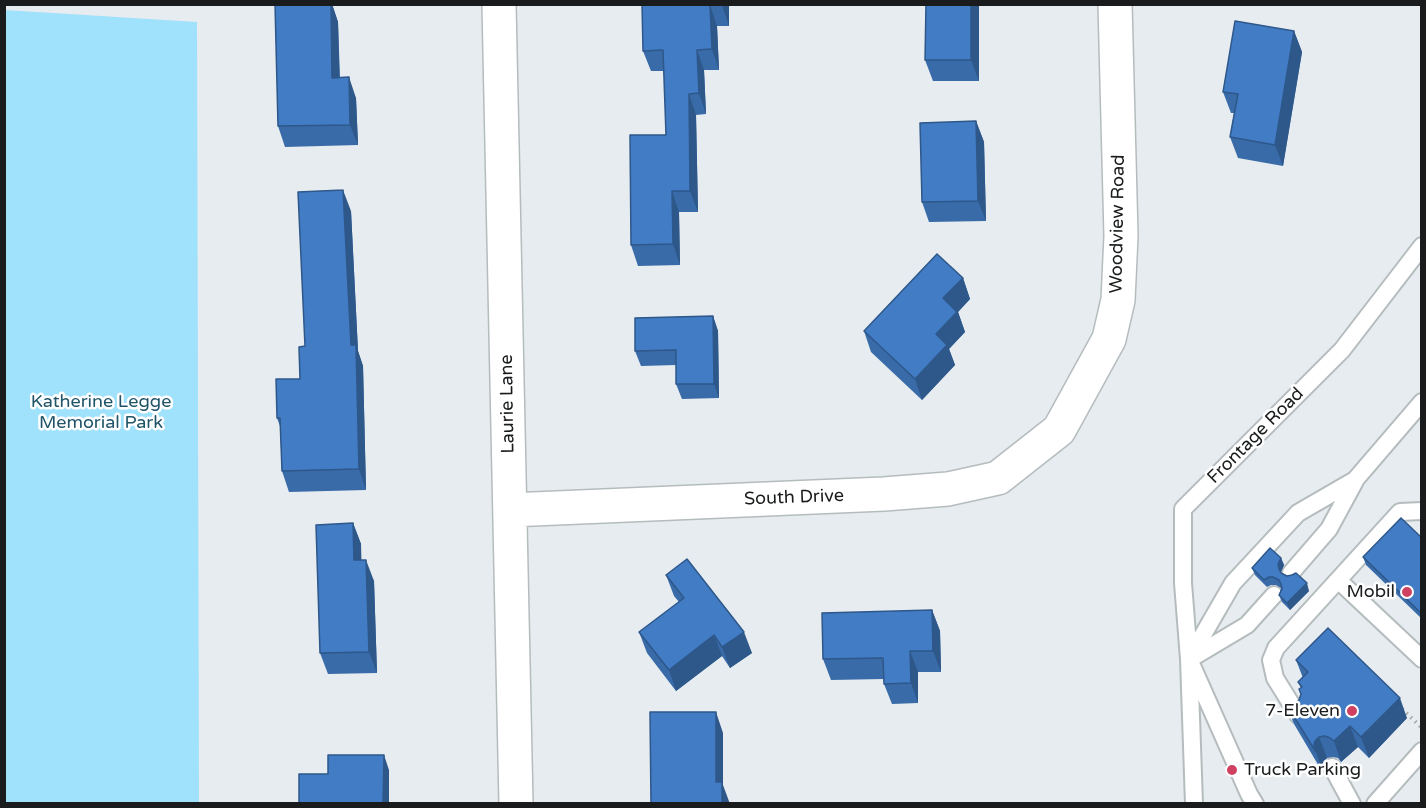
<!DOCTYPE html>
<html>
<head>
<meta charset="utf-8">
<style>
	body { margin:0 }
	#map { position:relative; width:1426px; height:808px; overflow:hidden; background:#e6ecef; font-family:"Varela Round",sans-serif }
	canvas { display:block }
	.frame { position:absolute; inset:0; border:6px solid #191b1c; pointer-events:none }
</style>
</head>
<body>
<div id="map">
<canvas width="1426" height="808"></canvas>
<div class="frame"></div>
</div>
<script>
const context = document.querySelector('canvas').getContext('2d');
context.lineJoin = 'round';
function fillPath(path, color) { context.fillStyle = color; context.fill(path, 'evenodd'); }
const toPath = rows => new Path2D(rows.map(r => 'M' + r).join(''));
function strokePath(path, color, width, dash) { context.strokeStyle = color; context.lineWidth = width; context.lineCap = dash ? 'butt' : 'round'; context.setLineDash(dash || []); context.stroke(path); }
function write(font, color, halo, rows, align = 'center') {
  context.font = font + ' "Varela Round",sans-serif'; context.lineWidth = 5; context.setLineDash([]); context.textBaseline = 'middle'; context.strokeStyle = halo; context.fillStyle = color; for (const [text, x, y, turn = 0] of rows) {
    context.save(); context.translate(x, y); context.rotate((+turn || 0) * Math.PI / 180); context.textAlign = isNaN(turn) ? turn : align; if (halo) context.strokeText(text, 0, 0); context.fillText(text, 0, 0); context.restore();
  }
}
fillPath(toPath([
	[5,10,197,22,199,803,5,803]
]), '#a0e1fc');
const service = toPath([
	[1291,573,1329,529,1355,481],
	[1338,580,1422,659],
	[1190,659,1247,625,1274,595],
	[1298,715,1275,678,1271,660,1276,648,1400,512,1422,511],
	[1332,767,1352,804],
	[1194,804,1189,659,1233,583,1298,513,1355,480,1422,402],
	[1255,804,1249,794,1189,659,1183,583,1183,509,1342,350,1422,246],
	[1375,804,1422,751]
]);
const minor = toPath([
	[499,4,516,804],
	[510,510,884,494,948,489,998,478,1059,430,1109,339,1118,300,1121,236,1115,4]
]);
strokePath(service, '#b5bcbe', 20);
strokePath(minor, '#b5bcbe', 36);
strokePath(toPath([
	[1402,709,1421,727]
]), '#a1a6a8', 4, [1.5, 4.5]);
strokePath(service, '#fff', 16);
strokePath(minor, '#fff', 33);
fillPath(toPath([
	[275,4,332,4,338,22,340,78,356,98,358,145,285,147,278,126],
	[642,4,729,4,729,26,717,26,719,70,704,70,706,114,696,115,698,212,679,212,680,265,638,266,631,245,666,135,664,71,651,71,643,51],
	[926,4,979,4,979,81,933,81,925,60],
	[1294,31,1302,52,1283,166,1238,158,1230,137,1234,113,1231,113,1223,92],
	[976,121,984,142,986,221,929,222,922,202],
	[351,211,358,351,363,366,366,490,289,492,282,471,280,426,277,418,300,379],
	[963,278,970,299,958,312,965,332,949,349,955,365,922,400,871,352,864,331],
	[713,316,718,331,719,398,682,399,676,384,676,365,641,366,635,351],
	[353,523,361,544,361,560,374,581,377,673,328,674,320,653],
	[1422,538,1422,619,1366,565,1363,557],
	[1281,558,1284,565,1281,572,1281,573,1309,591,1290,610,1282,602,1279,595,1281,588,1276,585,1271,585,1267,587,1255,575,1252,568],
	[666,575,752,653,730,668,722,656,676,691,647,653,639,632,679,602,674,596],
	[932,610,940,631,941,672,918,672,918,703,892,704,884,684,884,679,831,680,823,659],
	[1296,660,1407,718,1369,758,1358,747,1341,762,1338,758,1333,757,1327,758,1323,762,1322,766,1323,773,1294,724,1286,704,1291,705,1295,703,1299,700,1301,694,1301,688,1298,682,1303,678]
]), '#396ba9');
fillPath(toPath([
	[331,4,332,4,338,22,340,98,332,78],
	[722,4,729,4,729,26,722,5],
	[971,4,979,4,979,81,971,60],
	[710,5,717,26,719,70,712,49],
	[1294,31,1302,52,1283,166,1275,145],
	[697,50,704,70,706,114,699,93],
	[349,77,356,98,358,145,350,125],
	[689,94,696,115,698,212,690,191],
	[976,121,984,142,986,221,978,201],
	[343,190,351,211,358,351,363,366,366,490,359,469,351,345],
	[672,191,679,212,680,265,673,244],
	[963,278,970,299,958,312,965,332,949,349,955,365,922,400,915,379,936,334,943,298],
	[713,316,718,331,719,398,714,384],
	[353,523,361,544,362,581,354,560],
	[1281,558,1284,565,1281,572,1281,577,1278,564],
	[366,560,374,581,377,673,369,652],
	[1307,583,1309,591,1290,610,1287,603],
	[932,610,940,631,941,672,933,651],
	[744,632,752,653,730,668,722,647],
	[714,635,722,656,676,691,669,670],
	[910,651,918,672,918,703,911,683],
	[1400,698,1407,718,1369,758,1361,737],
	[716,712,723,733,723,785,730,804,722,804,716,782],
	[1350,726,1358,747,1341,762,1334,741],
	[1319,737,1327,758,1323,762,1322,766,1323,773,1314,745,1315,741],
	[384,755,389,770,389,804,383,804]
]), '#2e578a');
const building = toPath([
	[275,4,331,4,332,78,349,77,350,125,278,126,275,4],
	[642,4,722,4,710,5,712,49,697,50,699,93,689,94,690,191,672,191,673,244,631,245,630,135,666,135,663,50,643,51,642,4],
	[926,4,971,4,971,60,925,60,926,4],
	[1235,21,1294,31,1275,145,1230,137,1238,94,1223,92,1235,21],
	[976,121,978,201,922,202,920,123,976,121],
	[343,190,351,345,356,345,359,469,282,471,280,418,277,418,276,379,300,379,299,347,305,346,298,192,343,190],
	[937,254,963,278,943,298,957,312,936,334,947,345,915,379,864,331,937,254],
	[713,316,714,384,676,384,676,350,635,351,635,318,713,316],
	[1401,518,1422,538,1422,614,1363,557,1401,518],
	[353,523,354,560,366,560,369,652,320,653,316,525,353,523],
	[1270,548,1281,558,1278,564,1279,569,1281,573,1287,576,1292,575,1296,573,1307,583,1287,603,1279,595,1282,589,1281,584,1279,580,1273,577,1269,577,1264,580,1252,568,1270,548],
	[687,559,744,632,722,647,714,635,669,670,639,632,684,598,666,575,687,559],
	[932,610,933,651,910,651,911,683,884,684,883,658,823,659,822,613,932,610],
	[1328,628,1400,698,1361,737,1350,726,1334,741,1330,738,1325,736,1319,737,1315,741,1314,745,1316,752,1286,704,1291,705,1295,703,1299,700,1301,694,1299,689,1302,687,1298,682,1308,672,1296,660,1328,628],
	[650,712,716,712,716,782,722,782,722,804,651,804,650,712],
	[328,755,384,755,383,804,299,804,299,774,328,774,328,755]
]);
fillPath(building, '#427cc5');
strokePath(building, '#2e578a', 1.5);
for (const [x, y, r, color] of [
	[1407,592,6,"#d04061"],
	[1352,711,6,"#d04061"],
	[1232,770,6,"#d04061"]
]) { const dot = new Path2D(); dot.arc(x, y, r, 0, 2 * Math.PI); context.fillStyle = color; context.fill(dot); strokePath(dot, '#fff', 2); }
write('18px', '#191b1c', '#fff', [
	["Woodview Road",1118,224,-89],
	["Laurie Lane",508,404,-91],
	["Frontage Road",1256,436,-45],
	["South Drive",794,498,-2]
]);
write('18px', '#205468', '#fff', [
	["Katherine Legge",101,402],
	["Memorial Park",101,423]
]);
write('18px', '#191b1c', '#fff', [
	["Mobil",1395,592],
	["7-Eleven",1340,711],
	["Truck Parking",1244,770,"left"]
], 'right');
</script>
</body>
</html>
